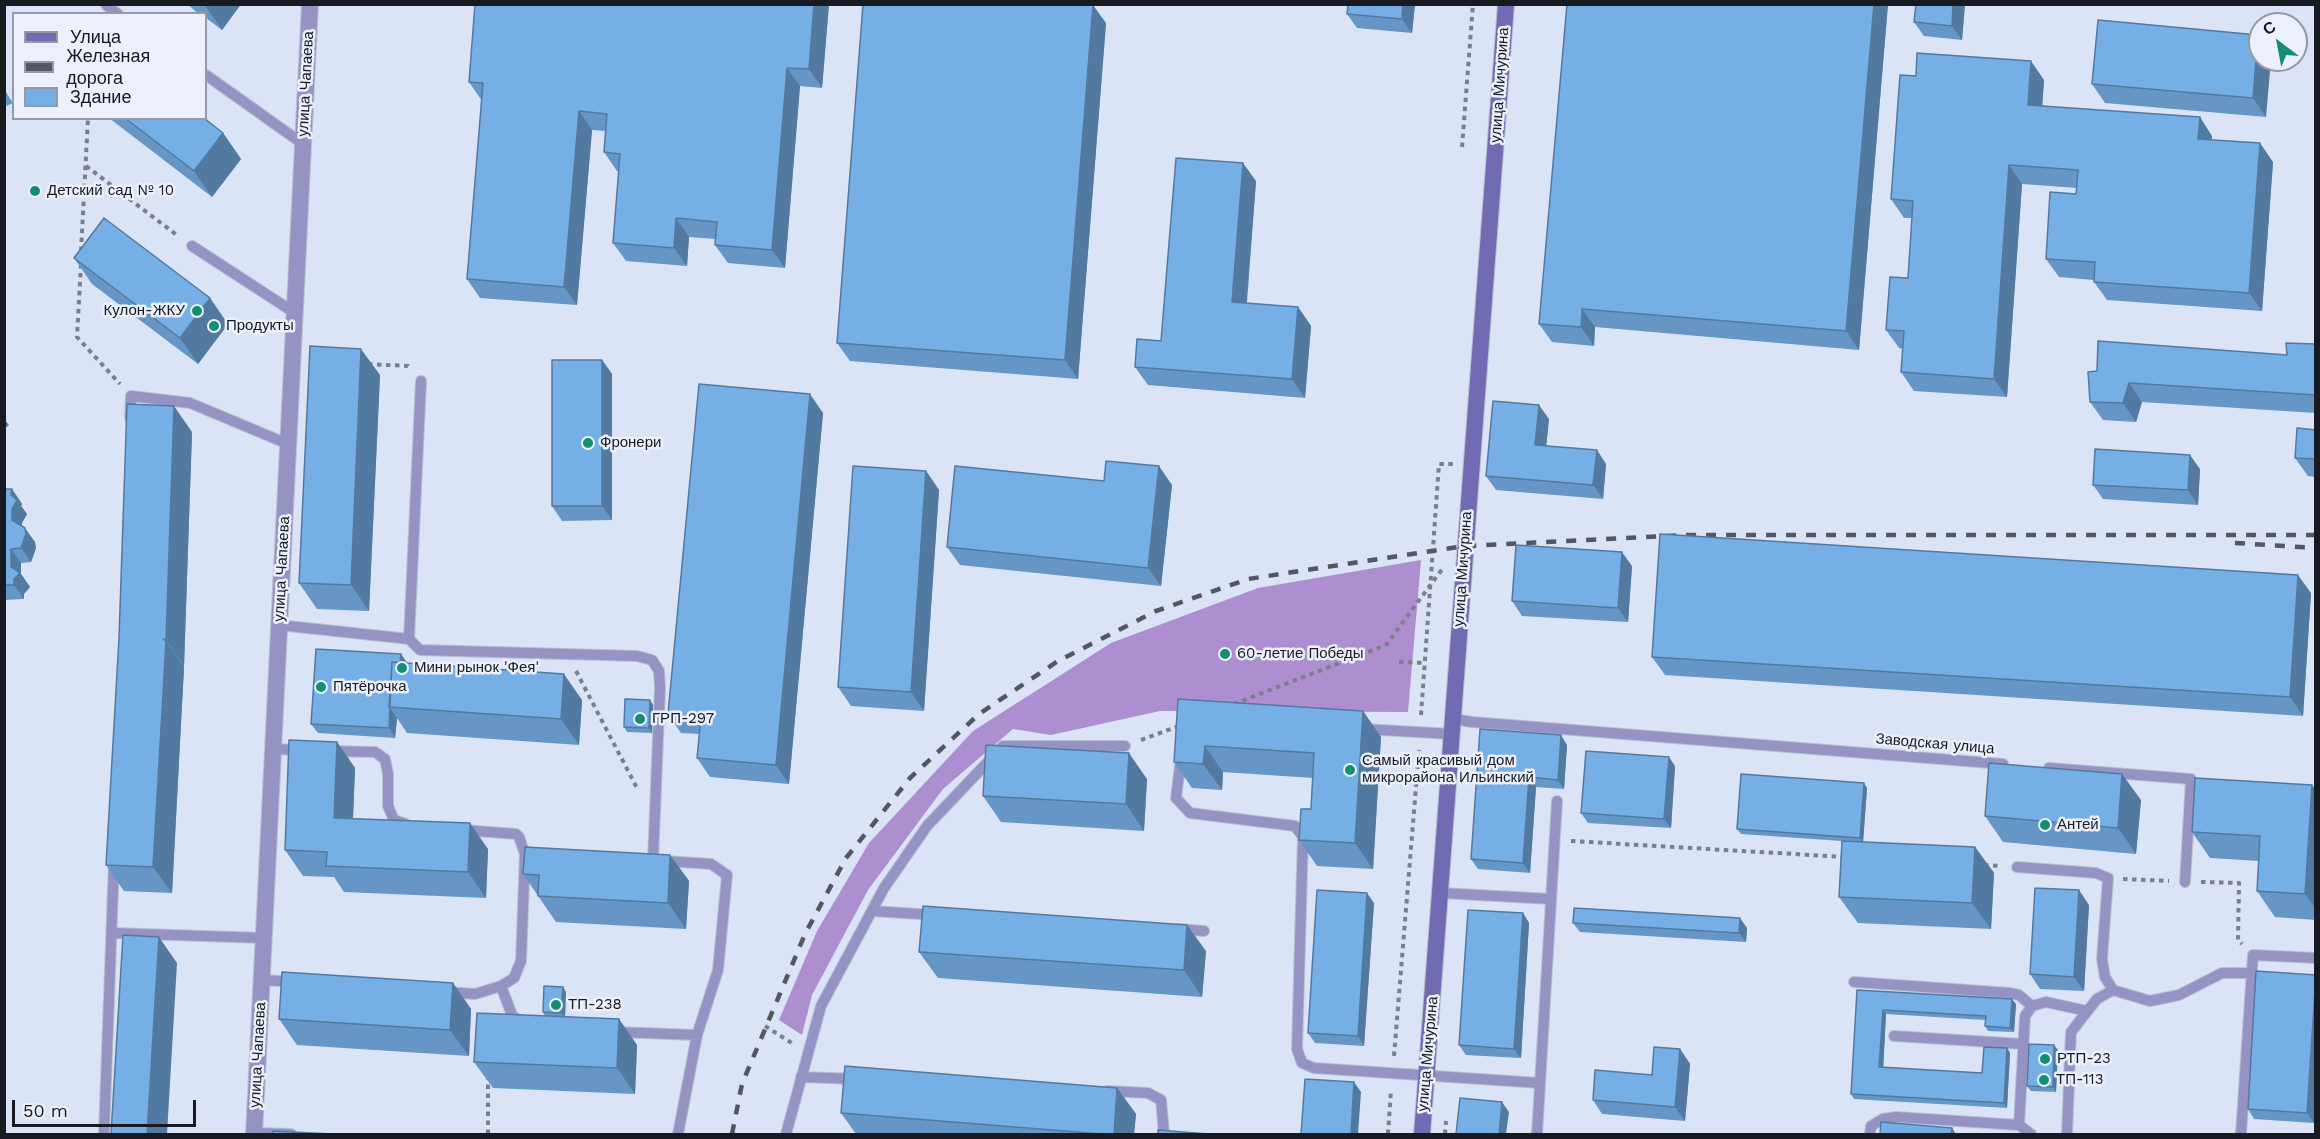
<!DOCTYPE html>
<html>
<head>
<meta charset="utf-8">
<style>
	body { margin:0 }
	#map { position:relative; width:2320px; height:1139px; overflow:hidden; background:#dbe3f6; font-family:"Work Sans",sans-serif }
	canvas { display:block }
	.frame { position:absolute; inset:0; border:6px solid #171a20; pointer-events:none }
	.legend { position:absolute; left:12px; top:12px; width:195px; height:108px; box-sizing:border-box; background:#ebf0fc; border:2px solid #969aa4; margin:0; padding:8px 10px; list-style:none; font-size:18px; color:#171a20 }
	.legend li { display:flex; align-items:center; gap:12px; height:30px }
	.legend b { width:30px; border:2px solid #969aa4 }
	.north { position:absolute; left:2248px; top:12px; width:60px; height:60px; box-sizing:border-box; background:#ebf0fc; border:2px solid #969aa4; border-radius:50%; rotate:328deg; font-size:16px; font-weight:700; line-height:24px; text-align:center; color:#171a20 }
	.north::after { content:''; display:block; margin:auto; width:21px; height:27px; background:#148e73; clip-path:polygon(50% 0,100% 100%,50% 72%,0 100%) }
	.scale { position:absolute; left:12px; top:1100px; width:184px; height:27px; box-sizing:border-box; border:3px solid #171a20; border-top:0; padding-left:8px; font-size:18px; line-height:21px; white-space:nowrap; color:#171a20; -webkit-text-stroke:4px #ebf0fc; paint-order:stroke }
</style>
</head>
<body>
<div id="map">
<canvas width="2320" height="1139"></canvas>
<div class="frame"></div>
<ul class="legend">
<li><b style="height:8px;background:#706bb3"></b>Улица</li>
<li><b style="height:8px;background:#535761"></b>Железная дорога</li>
<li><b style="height:16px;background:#75afe6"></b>Здание</li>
</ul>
<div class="north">С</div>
<div class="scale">50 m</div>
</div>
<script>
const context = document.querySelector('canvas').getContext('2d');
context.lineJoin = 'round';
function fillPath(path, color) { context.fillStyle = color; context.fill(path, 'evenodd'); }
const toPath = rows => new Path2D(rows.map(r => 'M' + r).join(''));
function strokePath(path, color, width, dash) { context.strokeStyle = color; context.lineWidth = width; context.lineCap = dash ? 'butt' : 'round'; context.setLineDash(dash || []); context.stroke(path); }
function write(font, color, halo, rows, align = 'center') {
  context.font = font + ' "Work Sans",sans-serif'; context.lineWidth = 5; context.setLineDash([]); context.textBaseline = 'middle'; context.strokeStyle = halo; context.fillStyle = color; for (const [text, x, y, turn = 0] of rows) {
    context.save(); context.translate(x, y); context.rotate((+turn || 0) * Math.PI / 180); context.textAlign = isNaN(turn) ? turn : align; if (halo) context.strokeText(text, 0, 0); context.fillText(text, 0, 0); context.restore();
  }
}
fillPath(toPath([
	[1421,560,1408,712,1160,711,1051,735,1013,729,943,789,868,890,812,995,802,1035,779,1020,817,931,869,843,973,731,1111,643,1258,588]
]), '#ad8fd1');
const service = toPath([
	[107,6,118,14],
	[206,75,303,144],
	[192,246,295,313],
	[421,381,409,639,420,650,637,656,652,660,659,671,660,688,653,861],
	[130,418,131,396,190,403,288,444],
	[279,625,409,639],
	[1454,719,1472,722,2003,764],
	[1363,729,1452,734],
	[273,749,303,750],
	[330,751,375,752,385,759,388,774,388,806,394,820,406,824],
	[1181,758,1176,798,1190,813,1295,826,1303,837,1297,1049,1302,1063,1314,1068,1540,1083],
	[2049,768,2191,779,2185,882],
	[664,861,711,864,727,875,718,970,697,1035,678,1134],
	[2017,867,2096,873,2108,878,2102,959,2105,977,2113,990,2150,1001,2179,995,2222,973,2251,973],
	[1441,893,1551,899],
	[872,911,934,915],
	[1178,929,1204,931],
	[112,933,264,938],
	[261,980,296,982],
	[1854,982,2010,993,2019,995,2032,1006],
	[501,986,512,1015,522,1024],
	[446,992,475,994,501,986,514,978,521,961,525,854,519,837,516,834,463,830],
	[616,1032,697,1035],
	[1894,1036,2023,1044],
	[801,1077,858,1079],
	[1107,1091,1148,1093,1161,1100,1164,1134],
	[2019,1125,2031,1134],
	[254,1133,291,1134],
	[104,1134,114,862],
	[786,1134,821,1006,884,888,927,826,1003,746,1125,746],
	[1537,1134,1557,801],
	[1870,1134,1871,1126,1883,1119,1896,1117,2019,1125,2025,1016,2032,1006,2046,1002,2087,1011],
	[2067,1134,2071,1032,2097,999,2113,990],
	[2241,1134,2253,955,2316,958]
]);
const minor = toPath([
	[254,1134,310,4]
]);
const secondary = toPath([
	[1422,1134,1506,4]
]);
strokePath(service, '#b8bfcf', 12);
strokePath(minor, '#b8bfcf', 18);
strokePath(secondary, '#b8bfcf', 18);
strokePath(toPath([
	[1462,147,1473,4],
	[86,166,178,236],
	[81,251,88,118],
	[81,264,77,337,120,384],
	[368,364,408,366,410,369],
	[1399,662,1426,663],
	[576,671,638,790],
	[1234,704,1386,645,1443,568],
	[1421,715,1439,464,1453,464],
	[1141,740,1179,726],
	[1571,841,1845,857],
	[1984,865,2000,866],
	[2123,879,2169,881],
	[2201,882,2239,883,2238,940,2242,944],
	[765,1026,795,1045],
	[1394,1056,1419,750],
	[488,1134,488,1078],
	[1388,1134,1391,1090],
	[1445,1134,1446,1121]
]), '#7a7f8c', 4, [4.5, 4.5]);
strokePath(service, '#9593c4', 10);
strokePath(minor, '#9593c4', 16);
strokePath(secondary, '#706bb3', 16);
strokePath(toPath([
	[2235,543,2316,548],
	[732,1134,742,1084,805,934,846,858,910,778,979,714,1058,661,1156,611,1248,579,1464,546,1684,535,2316,535]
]), '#535761', 4.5, [10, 10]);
fillPath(toPath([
	[187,4,241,4,222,30,206,18,206,14,199,14],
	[475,4,829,4,822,88,800,86,785,268,728,263,715,245,716,239,689,237,687,266,626,261,613,243,619,171,617,171,604,152,605,131,592,130,577,305,480,298,467,279,482,101,469,82],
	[1415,4,1412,33,1357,28,1347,14],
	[1888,4,1859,350,1595,327,1594,346,1552,342,1539,324],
	[1916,4,1965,4,1962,40,1924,36,1914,22],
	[1106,23,1078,379,850,361,837,343],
	[2258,35,2260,37,2260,60,2266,117,2105,103,2092,84],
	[1916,76,2044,80,2042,106,2212,136,2212,140,2273,162,2262,311,2107,300,2094,282,2094,280,2059,277,2046,259,2076,194,2077,188,2022,184,2007,397,1914,391,1901,372,1903,349,1899,348,1886,330,1908,278,1912,218,1904,218,1891,199],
	[4,89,13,103,4,107],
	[109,118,204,118,223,133,241,159,212,197],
	[1256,181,1247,303,1298,307,1311,326,1305,398,1148,385,1135,367,1161,341],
	[74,258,228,324,198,364,92,284],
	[2316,344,2316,413,2142,402,2136,422,2103,420,2090,402,2088,372,2287,355],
	[602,360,612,374,612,520,562,521,552,506],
	[380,375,369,611,317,609,299,583],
	[823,413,789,784,710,777,697,758,699,734,681,733,668,714],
	[1549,419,1546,446,1606,464,1603,499,1496,490,1486,476],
	[2316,430,2316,477,2308,476,2295,458],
	[192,432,184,666,183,666,184,667,172,893,124,891,106,865],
	[2200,469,2198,505,2103,499,2093,485],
	[926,471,939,490,924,711,851,706,838,687],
	[1104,481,1172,485,1161,586,960,565,947,547],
	[4,489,12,489,22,504,21,506,27,514,22,523,22,526,35,542,36,548,31,562,21,563,21,574,30,587,24,594,24,599,4,600],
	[1632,566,1628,622,1522,616,1512,601],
	[2311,593,2303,716,1665,675,1652,657],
	[401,654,407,663,582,700,579,745,407,733,397,718,395,738,318,733,311,724],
	[1178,699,1363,711,1381,737,1373,869,1317,866,1299,840,1311,809,1313,778,1223,772,1222,790,1192,788,1174,762],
	[650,700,653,705,652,733,627,732,624,727],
	[1480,729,1567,745,1564,789,1536,787,1530,873,1478,869,1471,859],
	[337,742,355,768,353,818,488,849,486,898,344,892,334,877,303,876,285,850],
	[1675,766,1671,828,1588,823,1581,813],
	[1147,779,1144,831,1001,822,983,796],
	[2312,785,2316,791,2316,920,2275,917,2257,891,2259,861,2210,858,2192,832],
	[1867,788,1863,842,1975,847,1994,873,1991,929,1858,923,1839,897,1842,841,1741,834,1737,829],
	[2141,800,2136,854,2003,842,1985,816],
	[670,855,689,881,686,929,556,922,523,874],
	[1374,903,1364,1046,1315,1043,1308,1033],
	[2089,905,2084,991,2040,989,2030,974],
	[1523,913,1529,923,1521,1058,1466,1055,1459,1045],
	[1573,923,1747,928,1746,942,1580,932],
	[1206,951,1202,997,938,978,919,952],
	[2316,975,2316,1100,2314,1123,2254,1119,2248,1109],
	[453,983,471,1009,469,1056,297,1045,279,1019],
	[1857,990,2016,1004,2014,1032,1988,1031,1985,1026,1985,1020,1886,1014,1883,1067,1982,1073,2007,1048,2010,1053,2007,1108,1854,1099,1851,1094],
	[566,992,565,1017,619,1019,637,1045,635,1094,493,1088,474,1062,545,1016,543,1012],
	[1680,1049,1690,1064,1685,1121,1602,1114,1593,1100,1652,1075],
	[2058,1050,2056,1092,2031,1091,2027,1086],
	[1117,1088,1136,1114,1134,1134,856,1134,841,1113]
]), '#6596c6');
fillPath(toPath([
	[204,4,241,4,222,30],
	[814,4,829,4,822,88,809,69],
	[1403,4,1415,4,1412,33,1402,19],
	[1874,4,1888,4,1859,350,1846,331],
	[1953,4,1965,4,1962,40,1952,26],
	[1093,5,1106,23,1078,379,1065,360],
	[2258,35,2260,37,2260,60,2271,60,2266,117,2253,98],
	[2031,61,2044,80,2041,124,2028,105],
	[787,68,800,86,785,268,772,250],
	[579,111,592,130,577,305,564,287],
	[2200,117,2212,136,2211,158,2198,139],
	[223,133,241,159,212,197,194,171],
	[2260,143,2273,162,2262,311,2249,293],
	[1243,163,1256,181,1245,320,1232,302],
	[2009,165,2022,184,2007,397,1994,379],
	[676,218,689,237,687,266,674,248],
	[210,298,228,324,198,364,180,338],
	[1298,307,1311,326,1305,398,1292,379],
	[1582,309,1595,327,1594,346,1581,327],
	[361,349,380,375,369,611,351,585],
	[602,360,612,374,612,520,602,506],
	[2129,383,2142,402,2136,422,2123,403],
	[810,394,823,413,789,784,776,765],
	[1539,405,1549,419,1545,459,1535,445],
	[174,406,192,432,184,666,166,640],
	[4,419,9,425,4,429],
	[1597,450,1606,464,1603,499,1593,485],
	[2190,455,2200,469,2198,505,2188,490],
	[1159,466,1172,485,1161,586,1148,568],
	[926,471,939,490,924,711,911,692],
	[12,489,22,504,21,506,27,514,22,523,22,534,12,520,11,495],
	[25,528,35,542,36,548,31,562,21,548],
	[11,549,21,563,21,574,30,587,24,594,24,599,14,585,11,567],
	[1622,552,1632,566,1628,622,1618,608],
	[2298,575,2311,593,2303,716,2290,697],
	[166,641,184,667,172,893,153,867],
	[401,654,408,664,400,668],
	[564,674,582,700,579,745,561,719],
	[650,700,653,705,652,733,649,728],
	[390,708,397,718,395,738,389,728],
	[1363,711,1381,737,1373,869,1355,843],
	[1561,735,1567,745,1564,789,1558,780],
	[337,742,355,768,352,844,334,818],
	[1205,746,1223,772,1222,790,1203,764],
	[1129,753,1147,779,1144,831,1126,804],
	[1669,757,1675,766,1671,828,1664,819],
	[2122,774,2141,800,2136,854,2118,828],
	[1529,777,1536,787,1530,873,1523,863],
	[1864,783,1867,788,1863,843,1860,838],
	[2312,785,2316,791,2316,909,2305,894],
	[470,823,488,849,486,898,468,872],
	[1975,847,1994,873,1991,929,1972,903],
	[670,855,689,881,686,929,668,903],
	[2079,890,2089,905,2084,991,2074,977],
	[1367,893,1374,903,1364,1046,1358,1036],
	[1523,913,1529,923,1521,1058,1514,1049],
	[1740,918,1747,928,1746,942,1739,933],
	[1187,925,1206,951,1202,997,1184,970],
	[159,937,177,963,167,1134,147,1134],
	[453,983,471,1009,469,1056,450,1030],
	[2316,985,2316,1100,2314,1123,2307,1113],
	[563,987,566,992,565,1018,561,1013],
	[2012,999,2016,1004,2014,1032,2010,1028],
	[1883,1010,1886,1014,1883,1072,1879,1067],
	[619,1019,637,1045,635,1094,617,1068],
	[2054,1045,2058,1050,2056,1092,2053,1087],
	[2007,1048,2010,1053,2007,1108,2004,1103],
	[1680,1049,1690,1064,1685,1121,1675,1107],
	[1354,1082,1361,1092,1358,1134,1351,1134],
	[1117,1088,1136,1114,1134,1134,1114,1134],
	[1502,1102,1509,1112,1506,1134,1499,1134],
	[1952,1128,1956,1134,1951,1134]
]), '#527aa1');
const building = toPath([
	[475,4,814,4,809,69,787,68,772,250,715,245,717,222,676,218,674,248,613,243,620,154,604,152,607,114,579,111,564,287,467,279,483,83,469,82,475,4],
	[863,4,1093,5,1065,360,837,343,863,4],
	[1348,4,1403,4,1402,19,1347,14,1348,4],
	[1567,4,1874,4,1846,331,1582,309,1581,327,1539,324,1567,4],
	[1916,4,1953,4,1952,26,1914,22,1916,4],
	[2098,20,2258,35,2253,98,2092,84,2098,20],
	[1917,53,2031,61,2028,105,2200,117,2198,139,2260,143,2249,293,2094,282,2095,262,2046,259,2050,192,2076,194,2078,170,2009,165,1994,379,1901,372,1904,331,1886,330,1890,277,1908,278,1913,201,1891,199,1900,75,1916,76,1917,53],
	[125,118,204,118,223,133,194,171,125,118],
	[1176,158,1243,163,1232,302,1298,307,1292,379,1135,367,1137,339,1161,341,1176,158],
	[104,218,210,298,180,338,74,258,104,218],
	[2098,341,2287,355,2286,343,2316,344,2316,395,2129,383,2123,403,2090,402,2088,372,2097,371,2098,341],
	[310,346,361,349,351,585,299,583,310,346],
	[552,360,602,360,602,506,552,506,552,360],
	[699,384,810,394,776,765,697,758,701,717,668,714,699,384],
	[1493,401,1539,405,1535,445,1597,450,1593,485,1486,476,1493,401],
	[127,404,174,406,166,640,163,639,166,641,153,867,106,865,119,638,127,404],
	[2297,428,2316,430,2316,459,2295,458,2297,428],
	[2095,449,2190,455,2188,490,2093,485,2095,449],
	[1106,461,1159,466,1148,568,947,547,955,466,1104,481,1106,461],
	[853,466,926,471,911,692,838,687,853,466],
	[4,489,12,489,11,495,17,500,12,509,12,520,25,528,26,534,21,548,11,549,11,567,20,573,14,579,14,585,4,585,4,489],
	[1660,534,2298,575,2290,697,1652,657,1660,534],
	[1516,545,1622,552,1618,608,1512,601,1516,545],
	[316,649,401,654,400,663,392,662,389,728,311,724,316,649],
	[392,662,564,674,561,719,389,707,392,662],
	[625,699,650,700,649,728,624,727,625,699],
	[1178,699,1363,711,1355,843,1299,840,1301,809,1311,809,1314,753,1205,746,1203,764,1174,762,1178,699],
	[1480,729,1561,735,1558,780,1529,777,1523,863,1471,859,1480,729],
	[289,740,337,742,334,818,470,823,468,872,326,866,327,852,285,850,289,740],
	[986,745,1129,753,1126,804,983,796,986,745],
	[1586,751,1669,757,1664,819,1581,813,1586,751],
	[1989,763,2122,774,2118,828,1985,816,1989,763],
	[1741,774,1864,783,1860,838,1737,829,1741,774],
	[2195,778,2312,785,2305,894,2257,891,2260,836,2192,832,2195,778],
	[1842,841,1975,847,1972,903,1839,897,1842,841],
	[525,847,670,855,668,903,538,896,539,875,523,874,525,847],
	[2035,888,2079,890,2074,977,2030,974,2035,888],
	[1317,890,1367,893,1358,1036,1308,1033,1317,890],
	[923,906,1187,925,1184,970,919,952,923,906],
	[1574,908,1740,918,1739,933,1573,923,1574,908],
	[1468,910,1523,913,1514,1049,1459,1045,1468,910],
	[123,935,159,937,147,1134,111,1134,123,935],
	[2256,971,2316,975,2307,1113,2248,1109,2256,971],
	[282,972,453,983,450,1030,279,1019,282,972],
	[544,986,563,987,561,1013,543,1012,544,986],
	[1857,990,2012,999,2010,1028,1985,1026,1986,1016,1883,1010,1879,1067,1982,1073,1984,1047,2007,1048,2004,1103,1851,1094,1857,990],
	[477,1013,619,1019,617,1068,474,1062,477,1013],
	[2029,1044,2054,1045,2053,1087,2027,1086,2029,1044],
	[1654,1047,1680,1049,1675,1107,1593,1100,1595,1070,1652,1075,1654,1047],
	[845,1066,1117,1088,1114,1134,1102,1134,841,1113,845,1066],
	[1305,1079,1354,1082,1351,1134,1301,1134,1305,1079],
	[1460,1098,1502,1102,1499,1134,1456,1134,1460,1098],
	[1881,1122,1952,1128,1951,1134,1880,1134,1881,1122],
	[1158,1130,1208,1134,1158,1134,1158,1130],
	[273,1131,332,1134,273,1134,273,1131]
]);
fillPath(building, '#75afe6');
strokePath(building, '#527aa1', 1.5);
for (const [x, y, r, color] of [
	[35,191,6,"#148e73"],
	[197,311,6,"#148e73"],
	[214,326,6,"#148e73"],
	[588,443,6,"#148e73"],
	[1225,654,6,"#148e73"],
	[402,668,6,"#148e73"],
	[321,687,6,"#148e73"],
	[640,719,6,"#148e73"],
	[1350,770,6,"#148e73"],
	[2045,825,6,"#148e73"],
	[556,1005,6,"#148e73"],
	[2045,1059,6,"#148e73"],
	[2044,1080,6,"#148e73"]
]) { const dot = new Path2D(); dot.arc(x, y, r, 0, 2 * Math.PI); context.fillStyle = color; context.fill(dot); strokePath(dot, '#ebf0fc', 2); }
write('15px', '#171a20', '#ebf0fc', [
	["улица Чапаева",306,84,-87],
	["улица Мичурина",1500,85,-86],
	["улица Чапаева",282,569,-87],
	["улица Мичурина",1463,569,-86],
	["Заводская улица",1935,744,5],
	["улица Мичурина",1428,1054,-85],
	["улица Чапаева",258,1055,-87]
]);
write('15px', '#171a20', '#ebf0fc', [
	["Детский сад № 10",47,191],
	["Кулон-ЖКУ",185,311,"right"],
	["Продукты",226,326],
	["Фронери",600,443],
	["60-летие Победы",1237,654],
	["Мини рынок 'Фея'",414,668],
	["Пятёрочка",333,687],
	["ГРП-297",652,719],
	["Самый красивый дом",1362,761],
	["микрорайона Ильинский",1362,778],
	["Антей",2057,825],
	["ТП-238",568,1005],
	["РТП-23",2057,1059],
	["ТП-113",2056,1080]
], 'left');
</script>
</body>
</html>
